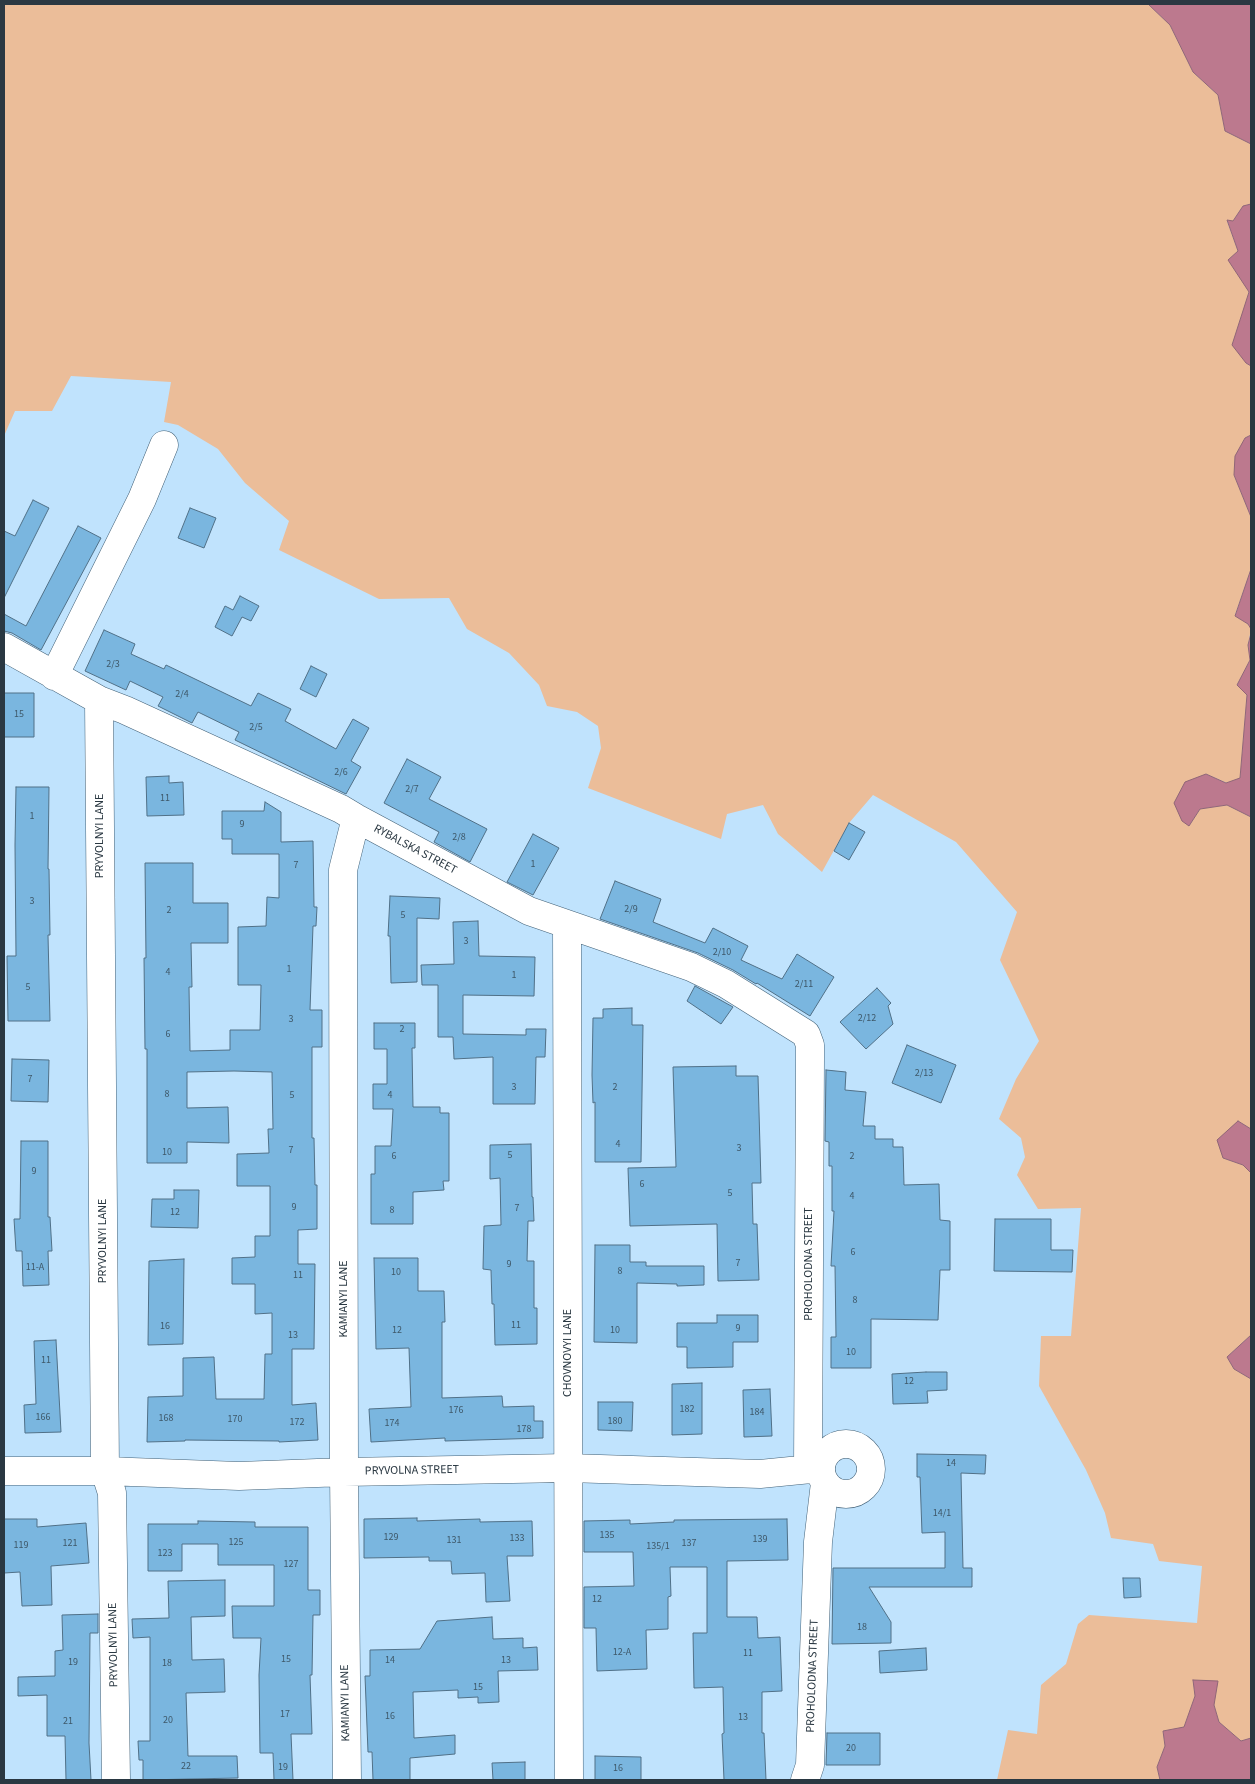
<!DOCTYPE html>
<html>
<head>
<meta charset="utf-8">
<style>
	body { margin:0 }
	#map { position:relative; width:1255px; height:1784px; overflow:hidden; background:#c0e3fd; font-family:"Source Sans 3",sans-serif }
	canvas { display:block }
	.frame { position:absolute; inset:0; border:5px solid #2a3842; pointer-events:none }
</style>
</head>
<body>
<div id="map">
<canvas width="1255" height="1784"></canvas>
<div class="frame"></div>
</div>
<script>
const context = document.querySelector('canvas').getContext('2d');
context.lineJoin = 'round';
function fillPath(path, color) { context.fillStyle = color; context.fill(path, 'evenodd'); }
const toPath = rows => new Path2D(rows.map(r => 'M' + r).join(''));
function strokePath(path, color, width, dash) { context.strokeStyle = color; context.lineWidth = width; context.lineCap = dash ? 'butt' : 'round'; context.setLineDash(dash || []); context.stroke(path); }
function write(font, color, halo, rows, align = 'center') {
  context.font = font + ' "Source Sans 3",sans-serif'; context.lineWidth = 4.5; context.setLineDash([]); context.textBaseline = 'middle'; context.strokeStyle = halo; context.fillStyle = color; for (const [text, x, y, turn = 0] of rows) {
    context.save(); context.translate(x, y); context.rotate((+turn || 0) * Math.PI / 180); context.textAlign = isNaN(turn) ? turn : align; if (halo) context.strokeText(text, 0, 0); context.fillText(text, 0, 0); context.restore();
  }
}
fillPath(toPath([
	[4,4,1148,4,1170,25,1193,72,1218,95,1225,131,1251,144,1251,204,1243,206,1233,221,1227,221,1238,251,1229,260,1249,291,1247,301,1246,363,1251,366,1251,435,1245,438,1234,475,1251,517,1251,569,1235,615,1248,624,1251,629,1248,645,1250,660,1237,685,1247,695,1240,779,1227,783,1206,774,1189,826,1200,809,1227,805,1251,817,1251,1129,1238,1121,1223,1158,1243,1165,1251,1173,1251,1335,1227,1357,1234,1369,1251,1379,1251,1738,1241,1741,1219,1722,1214,1705,1193,1680,1195,1696,1184,1728,1163,1731,1165,1746,1157,1767,1160,1780,997,1780,1008,1730,1037,1734,1041,1685,1066,1664,1078,1624,1089,1615,1197,1623,1202,1566,1159,1561,1153,1544,1111,1538,1105,1513,1086,1470,1039,1386,1041,1336,1071,1336,1081,1208,1038,1209,1017,1175,1025,1157,1021,1138,999,1119,1016,1079,1039,1041,1000,960,1017,912,956,842,873,795,849,823,822,872,778,834,763,805,727,814,721,839,588,788,601,748,598,726,577,712,547,706,539,685,509,653,467,629,449,598,379,599,279,550,289,521,245,483,218,449,178,425,164,422,171,382,71,376,52,411,15,411,4,436]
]), '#ebbd99');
const water = toPath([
	[1148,4,1251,4,1251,144,1225,131,1218,95,1193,72,1170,25,1148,4],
	[1251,204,1251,366,1246,363,1232,345,1249,292,1228,260,1238,251,1227,220,1233,221,1243,206,1251,204],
	[1251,435,1251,517,1234,475,1235,456,1245,438,1251,435],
	[1251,569,1251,629,1248,624,1235,616,1251,569],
	[1251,633,1251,817,1227,805,1200,809,1189,826,1182,821,1174,803,1185,782,1206,774,1226,783,1240,778,1247,695,1237,685,1250,660,1248,645,1251,633],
	[1238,1121,1251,1129,1251,1173,1243,1165,1223,1158,1217,1140,1238,1121],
	[1251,1335,1251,1379,1234,1369,1227,1357,1251,1335],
	[1193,1680,1218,1681,1214,1705,1219,1722,1241,1741,1251,1738,1251,1780,1160,1780,1157,1767,1165,1746,1163,1731,1184,1727,1195,1696,1193,1680]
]);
fillPath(water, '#bc798e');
strokePath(water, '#906677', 1);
const building = toPath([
	[33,500,49,508,4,598,4,531,15,536,33,500],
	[190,508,216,518,204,548,178,538,190,508],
	[78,526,101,538,41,650,12,633,4,631,4,614,26,626,78,526],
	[240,596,259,606,251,621,242,617,232,636,215,627,225,606,233,610,240,596],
	[104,630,135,644,131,654,164,669,166,665,251,706,258,693,291,709,285,721,336,749,353,719,369,728,351,761,361,767,346,794,235,740,239,732,198,712,192,723,158,706,163,697,130,681,126,690,85,671,104,630],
	[311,666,327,674,316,697,300,689,311,666],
	[4,693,34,693,34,737,4,737,4,693],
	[407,759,441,777,429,799,487,829,470,862,434,842,439,832,384,803,407,759],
	[169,776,169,783,183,782,184,815,147,816,146,777,169,776],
	[16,787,49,787,48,869,49,869,50,935,48,935,50,1021,8,1021,7,956,16,956,15,845,16,787],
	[265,802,281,812,281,842,313,841,314,907,317,907,316,926,313,926,310,1010,322,1010,322,1047,312,1047,312,1138,314,1138,315,1185,317,1185,317,1229,298,1230,298,1264,315,1264,314,1349,292,1349,292,1405,316,1403,318,1440,279,1442,279,1441,185,1440,185,1441,147,1442,148,1397,183,1396,183,1358,214,1357,216,1399,264,1399,265,1354,272,1354,272,1313,255,1314,255,1284,232,1284,232,1258,255,1257,255,1236,270,1236,270,1186,237,1186,237,1154,269,1153,268,1129,273,1129,272,1072,234,1071,187,1072,187,1108,228,1107,229,1143,187,1142,187,1163,147,1163,147,1049,145,1049,144,958,146,958,145,863,193,863,193,903,228,903,228,943,191,943,192,987,189,987,190,1051,230,1050,230,1030,260,1030,261,985,238,985,238,927,266,926,267,897,279,898,279,854,232,854,232,839,222,839,222,811,264,811,265,802],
	[849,823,865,832,849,860,834,851,849,823],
	[533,834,559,848,533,895,507,882,533,834],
	[615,881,661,899,653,922,705,943,713,928,748,946,741,960,782,979,797,954,834,977,810,1016,757,983,756,984,733,970,698,953,600,919,615,881],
	[390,896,440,898,439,919,417,918,417,982,391,983,390,936,388,936,390,896],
	[478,921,479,956,535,957,534,996,463,995,463,1034,526,1035,526,1029,546,1029,545,1057,536,1057,535,1104,493,1104,493,1057,454,1059,453,1037,438,1037,438,985,422,985,421,965,454,964,453,922,478,921],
	[695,986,733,1007,721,1024,687,1001,695,986],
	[877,988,891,1003,888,1006,893,1024,866,1049,840,1022,877,988],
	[632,1008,632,1025,643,1025,641,1162,595,1162,595,1102,593,1103,592,1075,593,1018,603,1018,603,1009,632,1008],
	[374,1023,415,1023,415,1048,412,1048,413,1107,440,1107,440,1113,449,1113,449,1181,443,1181,444,1190,413,1192,413,1224,371,1224,371,1174,375,1174,375,1146,391,1146,393,1109,373,1109,373,1084,387,1084,387,1049,374,1049,374,1023],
	[907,1045,956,1065,941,1103,892,1083,907,1045],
	[12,1059,49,1060,48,1102,11,1101,12,1059],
	[736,1066,736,1076,758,1076,761,1183,752,1183,753,1224,757,1224,759,1280,718,1281,717,1224,630,1226,628,1168,676,1167,673,1067,736,1066],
	[826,1070,846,1072,845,1090,866,1092,863,1126,875,1126,875,1139,893,1139,893,1147,903,1147,904,1185,939,1184,940,1220,950,1221,950,1270,940,1270,938,1320,871,1319,871,1368,831,1368,831,1337,836,1337,835,1266,831,1266,834,1211,832,1211,832,1166,829,1166,829,1142,825,1141,826,1070],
	[21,1141,48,1141,48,1217,50,1217,52,1251,48,1251,49,1285,23,1286,22,1251,16,1251,14,1219,20,1219,21,1141],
	[531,1144,532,1197,533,1197,534,1221,528,1221,527,1261,534,1261,534,1308,537,1308,537,1344,495,1345,494,1304,492,1304,491,1270,483,1269,484,1226,501,1225,500,1178,490,1179,490,1145,531,1144],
	[174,1190,199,1190,198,1228,151,1227,152,1199,174,1199,174,1190],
	[995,1219,1051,1219,1051,1250,1073,1250,1072,1272,994,1271,995,1219],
	[595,1245,630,1245,630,1262,646,1262,646,1266,704,1266,704,1285,677,1286,677,1284,637,1283,637,1343,594,1342,595,1245],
	[374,1258,418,1258,418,1291,444,1291,445,1322,442,1322,442,1398,502,1396,503,1407,534,1406,534,1421,543,1421,543,1438,445,1441,445,1438,371,1442,369,1409,411,1407,409,1348,376,1349,374,1258],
	[184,1259,183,1344,148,1345,149,1261,184,1259],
	[717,1315,758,1315,758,1342,733,1342,733,1367,687,1368,687,1347,677,1347,677,1323,717,1323,717,1315],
	[56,1340,61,1432,25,1433,24,1405,36,1404,34,1341,56,1340],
	[926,1372,947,1372,947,1390,927,1391,928,1403,893,1404,892,1374,926,1372],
	[702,1383,702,1434,672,1435,672,1384,702,1383],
	[770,1389,772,1436,744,1437,743,1390,770,1389],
	[598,1402,633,1402,632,1431,598,1430,598,1402],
	[917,1454,986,1455,985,1474,961,1473,963,1568,972,1568,972,1587,869,1587,891,1622,891,1643,832,1644,833,1568,945,1568,945,1532,922,1533,920,1477,917,1477,917,1454],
	[417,1518,417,1521,480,1519,480,1522,532,1521,533,1556,507,1556,510,1601,486,1602,485,1573,452,1574,451,1561,429,1561,429,1557,364,1558,364,1519,417,1518],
	[4,1519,37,1519,37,1527,86,1523,89,1563,51,1566,52,1605,22,1606,20,1572,4,1573,4,1519],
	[787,1519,788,1560,727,1561,727,1617,757,1617,758,1638,780,1637,782,1691,762,1692,762,1733,764,1733,766,1780,724,1780,722,1734,724,1733,723,1687,694,1688,693,1633,707,1633,707,1567,670,1567,671,1596,668,1597,668,1629,646,1630,647,1669,597,1671,596,1628,584,1628,584,1587,634,1586,633,1552,584,1552,584,1521,630,1520,630,1524,674,1522,674,1520,787,1519],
	[198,1521,255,1522,255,1527,308,1527,308,1590,320,1590,320,1615,313,1615,312,1675,310,1675,312,1734,291,1734,293,1780,274,1780,273,1753,260,1753,259,1675,261,1638,233,1638,232,1606,274,1606,274,1565,218,1565,218,1544,182,1544,182,1571,148,1571,148,1524,198,1524,198,1521],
	[1123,1578,1140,1578,1141,1597,1124,1598,1123,1578],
	[225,1580,225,1616,191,1617,192,1660,224,1659,225,1692,186,1693,188,1756,237,1756,238,1778,143,1780,143,1760,139,1760,138,1741,150,1741,150,1637,133,1638,132,1619,169,1618,168,1581,225,1580],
	[98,1614,98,1633,90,1633,89,1743,91,1780,66,1780,65,1736,47,1736,47,1695,18,1696,18,1677,55,1676,55,1651,63,1650,62,1615,98,1614],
	[492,1617,493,1639,523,1638,523,1648,537,1647,538,1670,498,1671,499,1702,478,1703,478,1697,458,1698,458,1690,413,1692,414,1738,455,1735,455,1754,410,1758,410,1780,373,1780,372,1752,368,1752,365,1676,370,1676,370,1650,420,1649,437,1621,492,1617],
	[926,1648,927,1670,880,1673,879,1651,926,1648],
	[827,1733,880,1733,880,1765,826,1765,827,1733],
	[595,1756,641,1757,641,1780,595,1780,595,1756],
	[525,1762,525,1780,493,1780,492,1763,525,1762]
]);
fillPath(building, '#7ab6df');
strokePath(building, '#507087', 1);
const minor = toPath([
	[4,647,99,700,125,710,341,809,356,818,529,911,691,967,726,984,806,1034,810,1045,810,1058,808,1469],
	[54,676,142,499,164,445],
	[99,700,105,1471,112,1493,116,1780],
	[567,925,569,1780],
	'821 1469a25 25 0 1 1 50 0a25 25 0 1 1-50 0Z',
	[4,1471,105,1471,239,1476,344,1472,568,1468,760,1474,821,1468],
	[347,1780,344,1472,343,870,356,818],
	[805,1780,810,1765,818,1542,825,1483]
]);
strokePath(minor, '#426177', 29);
strokePath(minor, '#fff', 28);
write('10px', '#3e5869', null, [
	["2/3",113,665],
	["2/4",182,695],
	["15",19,715],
	["2/5",256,728],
	["2/6",341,773],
	["2/7",412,790],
	["11",165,799],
	["1",32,817],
	["9",242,825],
	["2/8",459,838],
	["1",533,865],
	["7",296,866],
	["3",32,902],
	["2/9",631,910],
	["2",169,911],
	["5",403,916],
	["3",466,942],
	["2/10",722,953],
	["1",289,970],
	["4",168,973],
	["1",514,976],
	["2/11",804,985],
	["5",28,988],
	["2/12",867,1019],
	["3",291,1020],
	["2",402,1030],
	["6",168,1035],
	["2/13",924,1074],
	["7",30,1080],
	["3",514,1088],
	["2",615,1088],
	["8",167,1095],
	["5",292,1096],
	["4",390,1096],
	["4",618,1145],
	["3",739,1149],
	["7",291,1151],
	["10",167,1153],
	["5",510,1156],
	["6",394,1157],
	["2",852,1157],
	["9",34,1172],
	["6",642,1185],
	["5",730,1194],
	["4",852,1197],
	["9",294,1208],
	["7",517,1209],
	["8",392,1211],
	["12",175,1213],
	["6",853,1253],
	["7",738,1264],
	["9",509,1265],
	["11-А",35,1268],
	["8",620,1272],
	["10",396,1273],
	["11",298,1276],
	["8",855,1301],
	["11",516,1326],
	["16",165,1327],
	["9",738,1329],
	["12",397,1331],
	["10",615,1331],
	["13",293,1336],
	["10",851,1353],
	["11",46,1361],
	["12",909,1382],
	["182",687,1410],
	["176",456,1411],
	["184",757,1413],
	["166",43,1418],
	["168",166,1419],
	["170",235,1420],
	["180",615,1422],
	["172",297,1423],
	["174",392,1424],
	["178",524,1430],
	["14",951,1464],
	["14/1",942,1514],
	["135",607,1536],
	["129",391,1538],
	["133",517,1539],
	["139",760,1540],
	["131",454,1541],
	["125",236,1543],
	["121",70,1544],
	["137",689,1544],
	["119",21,1546],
	["135/1",658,1547],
	["123",165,1554],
	["127",291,1565],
	["12",597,1600],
	["18",862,1628],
	["12-А",622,1653],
	["11",748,1654],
	["15",286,1660],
	["14",390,1661],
	["13",506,1661],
	["19",73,1663],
	["18",167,1664],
	["15",478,1688],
	["17",285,1715],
	["16",390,1717],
	["13",743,1718],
	["20",168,1721],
	["21",68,1722],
	["20",851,1749],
	["22",186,1767],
	["19",283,1768],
	["16",618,1769]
]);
write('12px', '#2a3842', '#fff', [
	["PRYVOLNYI LANE",100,836,-90],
	["RYBALSKA STREET",415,850,28],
	["PRYVOLNYI LANE",103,1241,-90],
	["PROHOLODNA STREET",809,1264,-90],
	["KAMIANYI LANE",344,1299,-90],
	["CHOVNOVYI LANE",568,1353,-90],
	["PRYVOLNA STREET",412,1471,-1],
	["PRYVOLNYI LANE",114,1645,-91],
	["PROHOLODNA STREET",813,1676,-88],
	["KAMIANYI LANE",346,1703,-91]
]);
</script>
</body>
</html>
